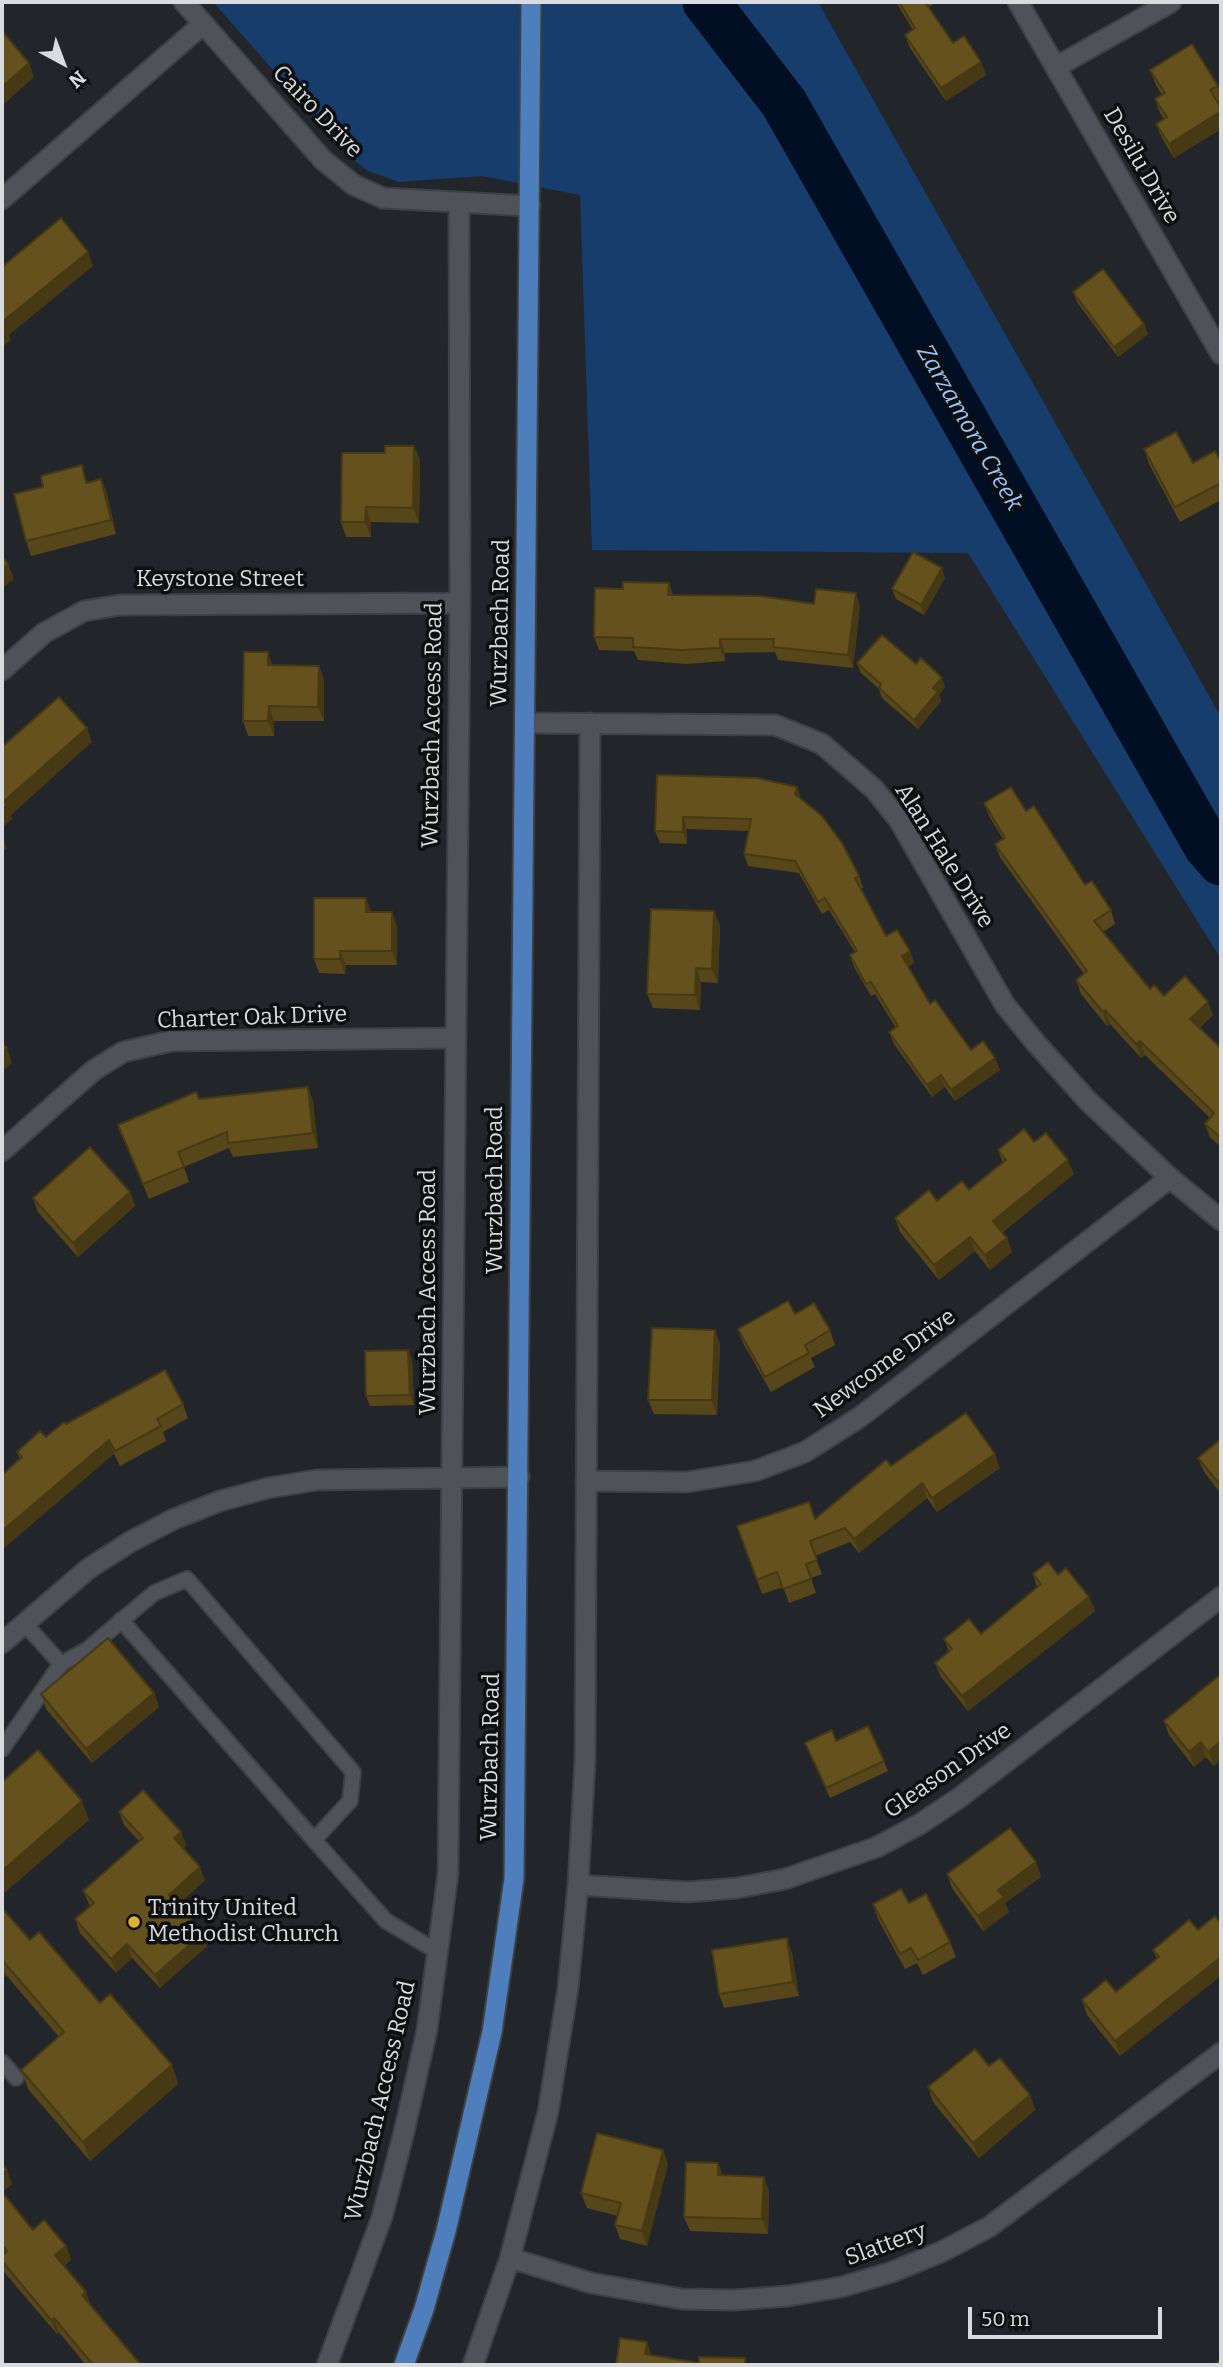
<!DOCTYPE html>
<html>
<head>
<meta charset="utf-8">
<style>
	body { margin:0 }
	#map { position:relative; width:1223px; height:2367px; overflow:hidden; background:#22262b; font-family:Bitter,serif }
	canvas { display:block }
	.frame { position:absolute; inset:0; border:4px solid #d9dbdf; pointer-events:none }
	.north { position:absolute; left:28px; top:28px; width:70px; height:70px; -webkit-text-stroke:5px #0d0f11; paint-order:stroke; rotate:139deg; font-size:19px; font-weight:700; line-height:28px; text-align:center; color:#d9dbdf }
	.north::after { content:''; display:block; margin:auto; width:24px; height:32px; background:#d9dbdf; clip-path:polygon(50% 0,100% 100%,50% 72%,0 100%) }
	.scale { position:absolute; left:968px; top:2307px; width:194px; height:32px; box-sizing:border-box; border:4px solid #d9dbdf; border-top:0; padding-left:9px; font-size:21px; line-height:24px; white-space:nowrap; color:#d9dbdf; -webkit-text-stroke:5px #0d0f11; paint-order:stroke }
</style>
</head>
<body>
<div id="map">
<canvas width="1223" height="2367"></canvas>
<div class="frame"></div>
<div class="north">N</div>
<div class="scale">50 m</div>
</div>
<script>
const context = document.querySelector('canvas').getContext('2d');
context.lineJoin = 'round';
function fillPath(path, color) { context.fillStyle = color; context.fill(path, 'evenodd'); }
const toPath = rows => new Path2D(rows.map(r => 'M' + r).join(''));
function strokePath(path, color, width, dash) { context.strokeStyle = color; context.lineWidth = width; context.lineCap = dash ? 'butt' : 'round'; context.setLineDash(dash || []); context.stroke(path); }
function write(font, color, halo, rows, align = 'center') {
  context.font = font + ' Bitter,serif'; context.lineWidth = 7; context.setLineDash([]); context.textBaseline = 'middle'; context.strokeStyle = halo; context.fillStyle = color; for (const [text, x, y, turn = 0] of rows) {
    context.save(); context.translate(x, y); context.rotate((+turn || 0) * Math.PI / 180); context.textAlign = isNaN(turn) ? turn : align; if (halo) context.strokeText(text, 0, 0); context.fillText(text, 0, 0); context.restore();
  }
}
fillPath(toPath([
	[213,2,818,2,1221,717,1221,959,968,553,592,550,580,195,482,176,399,182,368,171,352,159]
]), '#163d6c');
strokePath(toPath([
	[706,2,784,103,1207,846,1221,862]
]), '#010e23', 47);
const service = toPath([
	[121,1620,314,1840],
	[24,1623,61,1664,88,1649,154,1593,187,1579,353,1772,350,1801,314,1840,386,1921,438,1952],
	[2,1749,61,1664],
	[2,2062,16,2078]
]);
const minor = toPath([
	[184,2,323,160,354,185,383,198,530,206],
	[1018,2,1221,354],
	[1056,67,1171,2],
	[2,199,203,24],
	[2,670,44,633,84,611,120,605,460,603],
	[525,723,775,725,822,744,874,789,899,820,1005,1005,1035,1042,1088,1101,1170,1178,1221,1220],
	[2,1151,94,1070,123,1052,171,1041,456,1038],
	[586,1481,687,1482,755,1471,805,1452,860,1417,1170,1178],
	[2,1643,88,1569,130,1542,174,1519,220,1501,268,1488,317,1480,519,1477],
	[578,1885,688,1892,737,1888,785,1879,877,1847,920,1824,959,1798,1221,1597],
	[510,2258,591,2283,682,2299,735,2300,788,2296,841,2287,892,2272,941,2252,989,2227,1221,2053],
	[327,2365,382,2217,404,2132,427,2030,448,1874,460,603,459,203],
	[473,2365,510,2258,548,2112,568,1988,578,1885,585,1761,590,723]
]);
const primary = toPath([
	[404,2365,424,2309,446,2231,492,2032,514,1879,531,2]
]);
strokePath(service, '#3d4044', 18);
strokePath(minor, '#3d4044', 23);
strokePath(primary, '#3d4044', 23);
strokePath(service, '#4f5359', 14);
strokePath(minor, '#4f5359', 19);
strokePath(primary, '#4e7fbc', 19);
fillPath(toPath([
	[896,2,937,2,929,7,953,43,981,62,986,75,946,101,910,48,905,35,913,30],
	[1150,70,1218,86,1221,93,1221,102,1218,103,1221,108,1221,129,1174,158,1162,138,1156,124,1164,119,1160,113,1155,99,1162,95,1156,85],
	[1073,292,1144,324,1148,334,1118,357,1077,302],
	[414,446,420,460,419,523,371,522,371,537,346,537,341,522,385,453],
	[1144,449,1193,463,1221,462,1221,500,1180,522,1149,464],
	[101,479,107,494,116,534,31,556,26,541,88,482],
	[945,578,924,615,896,599,892,589],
	[669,583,673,595,860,606,853,668,778,660,775,652,725,653,725,661,686,664,638,660,634,651,599,650,594,637,623,589],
	[857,663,916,664,945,687,939,695,941,701,918,729,882,698,879,689,861,673],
	[272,665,319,666,324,680,324,721,274,721,274,736,248,736,243,721],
	[657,775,797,787,801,799,859,876,863,888,861,889,886,936,910,951,914,963,908,967,930,1004,971,1050,995,1058,1000,1070,955,1101,945,1087,932,1097,894,1044,889,1032,896,1028,875,994,871,996,854,967,850,955,855,952,829,910,822,914,799,873,748,866,744,854,748,831,687,829,687,844,660,843,655,831],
	[984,803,1026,811,1085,885,1111,910,1115,924,1103,932,1150,989,1213,1015,1199,1028,1221,1048,1221,1147,1210,1137,1205,1124,1210,1118,1145,1055,1141,1058,1110,1024,1107,1026,1081,994,1076,980,1084,974,1000,857,995,844,1003,839,989,816],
	[714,911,720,926,718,983,701,982,700,1010,653,1008,647,994],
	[372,912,392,912,397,927,397,965,346,965,345,974,319,973,314,959],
	[308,1087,313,1102,318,1148,233,1157,229,1148,184,1167,189,1182,149,1199,118,1125,199,1099],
	[1034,1142,1074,1174,1003,1232,1007,1238,1012,1252,990,1270,975,1251,939,1280,900,1232,895,1218,937,1201,969,1190,1003,1163,998,1150],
	[130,1192,135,1206,78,1257,38,1212,33,1198],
	[795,1314,830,1330,835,1345,811,1358,815,1367,771,1392,743,1343,738,1329],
	[715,1330,720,1345,717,1415,654,1414,648,1400],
	[412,1360,414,1405,370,1406,366,1396],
	[183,1404,188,1418,163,1432,166,1441,120,1466,114,1454,20,1459,17,1452,46,1437,66,1424],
	[1221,1439,1221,1494,1204,1472,1198,1458],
	[891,1466,1000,1468,937,1512,927,1498,859,1553,850,1542,815,1556,822,1574,811,1578,816,1593,789,1603,783,1587,762,1594,737,1526,815,1519],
	[1033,1574,1058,1575,1089,1597,1095,1611,968,1711,941,1677,935,1663,949,1652,944,1639,981,1634,1037,1587],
	[1221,1674,1221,1760,1214,1766,1206,1757,1194,1767,1169,1735,1164,1721],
	[154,1693,159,1707,92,1763,46,1709,41,1694],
	[836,1741,884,1761,888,1771,830,1798,805,1743],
	[119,1812,181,1832,186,1845,183,1848,205,1880,178,1905,203,1933,207,1946,160,1988,132,1958,116,1973,80,1933,75,1919,90,1906,83,1891,139,1841,124,1825],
	[1036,1862,1041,1877,1005,1903,1009,1912,983,1931,952,1888,947,1874],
	[909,1903,950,1942,956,1957,923,1975,917,1963,905,1969,878,1919,873,1904],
	[2,1908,30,1940,172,2065,178,2084,90,2161,28,2089,21,2070,59,2037,6,1975,2,1979],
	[1189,1920,1120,2056,1087,2015,1082,2000,1116,1992,1157,1959,1153,1950],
	[792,1953,799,1996,724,2008,719,1994],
	[989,2066,1030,2095,1035,2110,979,2158,933,2102,928,2087],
	[663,2150,668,2164,647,2246,620,2239,615,2225,618,2216,587,2208,581,2193],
	[2,2163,12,2184,2,2192,33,2230,66,2246,71,2260,64,2266,91,2306,141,2365,86,2365,59,2332,57,2334,4,2272,2,2265,2,2256,3,2254,2,2252],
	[718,2163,723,2176,764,2177,769,2192,768,2234,690,2231,684,2217]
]), '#564619');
fillPath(toPath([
	[981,62,986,75,946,101,941,88],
	[29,63,34,77,2,106,2,87],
	[1221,111,1221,129,1174,158,1169,144],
	[88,252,93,266,9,335,11,340,2,347,2,322],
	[1144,324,1148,334,1118,357,1114,347],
	[414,446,420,460,419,523,413,508],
	[101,479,107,494,116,534,111,520],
	[366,507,371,522,371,537,365,522],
	[8,564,14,579,2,588,2,570],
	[942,568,945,578,924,615,921,605],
	[669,583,673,596,668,595],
	[856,593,860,606,853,668,848,655],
	[720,639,725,653,725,661,720,648],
	[268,652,273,667,268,665],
	[319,666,324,680,324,721,318,707],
	[942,678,945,687,939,695,941,701,918,729,914,720,933,688],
	[269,706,274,721,274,736,268,721],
	[87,728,92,742,11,815,12,819,2,828,2,809,4,801],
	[797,787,801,799,795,794],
	[683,817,687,829,687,844,683,832],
	[2,834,7,848,2,853],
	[366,898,372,913,366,912],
	[714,911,720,926,718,983,712,969],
	[392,912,397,927,397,965,392,951],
	[340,951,346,965,345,974,340,959],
	[910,951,914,963,906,968,902,956],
	[696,968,701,982,700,1010,695,995],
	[1208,1002,1213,1015,1195,1033,1190,1019],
	[1105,1010,1110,1024,1107,1026,1103,1012],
	[1140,1041,1145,1055,1141,1058,1136,1044],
	[7,1048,12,1063,2,1071,2,1052],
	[995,1058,1000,1070,955,1101,951,1090],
	[941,1075,945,1087,932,1097,927,1085],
	[308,1087,313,1102,318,1148,313,1133],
	[1068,1160,1074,1174,999,1235,993,1221],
	[130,1192,135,1206,78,1257,73,1243],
	[970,1237,975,1251,939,1280,934,1265],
	[1007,1238,1012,1252,990,1270,985,1255],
	[715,1330,720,1345,717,1415,712,1400],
	[408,1350,412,1360,414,1405,410,1395],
	[109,1440,114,1454,2,1550,2,1531],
	[995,1454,1000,1468,937,1512,932,1498],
	[922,1483,927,1498,859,1553,854,1539],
	[1089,1597,1095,1611,968,1711,962,1696],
	[154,1693,159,1707,92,1763,86,1749],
	[1221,1741,1221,1760,1214,1766,1208,1752],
	[1201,1742,1206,1757,1194,1767,1189,1752],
	[82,1801,89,1820,2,1895,2,1871],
	[181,1832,186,1845,179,1852,174,1838],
	[1036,1862,1041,1877,1005,1903,1009,1912,983,1931,978,1916,998,1890],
	[200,1867,205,1880,174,1908,169,1895],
	[203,1933,207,1946,160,1988,155,1975],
	[787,1938,792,1953,799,1996,793,1982],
	[127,1944,132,1958,116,1973,111,1959],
	[1221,1957,1221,1976,1120,2056,1115,2041],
	[2,1965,6,1975,2,1979],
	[172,2065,178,2084,90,2161,83,2142],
	[1030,2095,1035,2110,979,2158,973,2143],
	[663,2150,668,2164,647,2246,642,2231],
	[718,2163,724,2178,718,2175],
	[7,2170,12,2184,2,2192,2,2174],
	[764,2177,769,2192,768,2234,762,2219],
	[66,2246,71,2260,60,2269,55,2255],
	[86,2292,91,2306,82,2295],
	[54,2318,59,2332,57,2334,51,2320],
	[647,2342,652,2357,645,2354]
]), '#463914');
const building = toPath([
	[899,2,925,2,953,43,964,36,981,62,941,88,905,35,915,28,899,2],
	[2,31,29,63,2,87,2,31],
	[1192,44,1218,86,1210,90,1221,108,1221,111,1169,144,1156,124,1167,117,1155,99,1165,93,1150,70,1192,44],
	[61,218,88,252,2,322,5,325,2,328,2,267,61,218],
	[1103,269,1144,324,1114,347,1073,292,1103,269],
	[1176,432,1193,463,1215,451,1221,462,1221,483,1175,507,1144,449,1176,432],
	[385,446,414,446,413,508,366,507,365,522,341,522,342,453,385,453,385,446],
	[82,465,86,483,101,479,111,520,26,541,14,494,43,487,41,476,82,465],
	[913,552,942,568,921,605,892,589,913,552],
	[2,556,8,564,2,570,2,556],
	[623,582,669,583,668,595,760,596,814,604,816,589,856,593,848,655,773,647,774,639,720,639,720,648,682,650,633,647,633,638,594,637,595,588,623,589,623,582],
	[882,635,916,664,921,658,942,678,933,688,938,692,914,720,879,688,881,684,857,663,882,635],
	[244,652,268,652,268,665,319,666,318,707,269,706,268,721,243,721,244,652],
	[59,697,87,728,4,801,7,805,2,809,2,747,59,697],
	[657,775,757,778,797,787,795,794,822,816,842,843,859,876,855,878,886,936,897,930,910,951,902,956,930,1004,935,1000,971,1050,983,1041,995,1058,951,1090,941,1075,927,1085,889,1032,898,1026,871,982,866,984,850,955,857,951,825,898,818,902,795,861,744,854,751,819,683,817,683,832,655,831,657,775],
	[1011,787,1026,811,1034,806,1085,885,1092,881,1111,910,1094,921,1150,989,1154,985,1164,996,1185,976,1208,1002,1190,1019,1221,1048,1221,1138,1205,1124,1214,1113,1140,1041,1136,1044,1105,1010,1103,1012,1076,980,1087,971,995,844,1005,838,984,803,1011,787],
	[314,898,366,898,366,912,392,912,392,951,340,951,340,959,314,959,314,898],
	[651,909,714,911,712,969,696,968,695,995,647,994,651,909],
	[2,1043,7,1048,2,1052,2,1043],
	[308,1087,313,1133,228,1143,227,1132,178,1152,184,1167,143,1184,118,1125,196,1092,199,1099,308,1087],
	[1024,1129,1034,1142,1046,1133,1068,1160,993,1221,1007,1238,985,1255,970,1237,934,1265,895,1218,929,1190,937,1201,962,1181,969,1190,1006,1160,998,1150,1024,1129],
	[90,1147,130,1192,73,1243,33,1198,90,1147],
	[788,1301,795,1314,814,1303,830,1330,805,1345,809,1353,765,1377,738,1329,788,1301],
	[652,1328,715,1330,712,1400,648,1400,652,1328],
	[408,1350,410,1395,366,1396,365,1351,408,1350],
	[165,1370,183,1404,157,1419,161,1426,115,1451,109,1440,2,1531,2,1475,22,1457,17,1452,40,1431,46,1437,64,1422,66,1424,165,1370],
	[966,1413,995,1454,932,1498,922,1483,854,1539,845,1528,810,1541,817,1560,806,1564,811,1579,783,1589,777,1572,757,1580,737,1526,809,1502,815,1519,886,1460,891,1466,966,1413],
	[1221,1439,1221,1486,1198,1458,1221,1439],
	[1048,1562,1058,1575,1066,1568,1089,1597,962,1696,935,1663,952,1649,944,1639,969,1619,981,1634,1041,1584,1033,1574,1048,1562],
	[108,1638,154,1693,86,1749,41,1694,108,1638],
	[1221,1674,1221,1725,1220,1726,1221,1728,1221,1741,1208,1752,1201,1742,1189,1752,1164,1721,1221,1674],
	[868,1726,884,1761,826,1788,805,1743,832,1730,836,1741,868,1726],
	[38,1750,82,1801,2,1871,2,1782,38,1750],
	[143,1790,181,1832,174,1838,200,1867,169,1895,203,1933,155,1975,127,1944,111,1959,75,1919,94,1903,83,1891,143,1838,119,1812,143,1790],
	[1010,1828,1036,1862,998,1890,1004,1897,978,1916,947,1874,1010,1828],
	[901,1889,909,1903,926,1894,950,1942,918,1960,911,1948,900,1954,873,1904,901,1889],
	[2,1908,30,1940,39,1932,100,2003,110,1994,172,2065,83,2142,21,2070,64,2032,2,1960,2,1908],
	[1215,1916,1221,1924,1221,1957,1115,2041,1082,2000,1106,1980,1116,1992,1159,1957,1153,1950,1189,1920,1198,1930,1215,1916],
	[787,1938,793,1982,719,1994,712,1950,787,1938],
	[975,2049,989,2066,1000,2058,1030,2095,973,2143,928,2087,975,2049],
	[597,2133,663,2150,642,2231,615,2225,621,2203,581,2193,597,2133],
	[686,2162,718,2163,718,2175,764,2177,762,2219,684,2217,686,2162],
	[2,2163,7,2170,2,2174,2,2163],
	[2,2192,33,2230,44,2220,66,2246,55,2255,86,2292,82,2295,141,2365,93,2365,54,2318,51,2320,2,2261,2,2256,7,2251,2,2245,2,2192],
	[620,2338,647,2342,645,2354,699,2363,699,2357,745,2358,745,2365,616,2365,620,2338],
	[1221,2359,1221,2365,1213,2365,1221,2359]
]);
fillPath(building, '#64511d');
strokePath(building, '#463914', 2);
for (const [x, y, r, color] of [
	[134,1922,7,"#dbb233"]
]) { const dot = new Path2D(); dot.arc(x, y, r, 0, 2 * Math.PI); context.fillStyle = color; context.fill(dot); strokePath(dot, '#0d0f11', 2.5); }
write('23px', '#d9dbdf', '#0d0f11', [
	["Cairo Drive",317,112,46],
	["Desilu Drive",1141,166,60],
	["Keystone Street",220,580],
	["Wurzbach Road",501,623,-89],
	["Wurzbach Access Road",433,725,-89],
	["Alan Hale Drive",944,856,58],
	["Charter Oak Drive",252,1018,-2],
	["Wurzbach Road",496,1190,-90],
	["Wurzbach Access Road",429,1292,-90],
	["Newcome Drive",885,1364,-36],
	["Wurzbach Road",491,1757,-89],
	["Gleason Drive",948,1771,-35],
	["Wurzbach Access Road",381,2101,-77],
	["Slattery",886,2245,-20]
]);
write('23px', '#d9dbdf', '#0d0f11', [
	["Trinity United",148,1909],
	["Methodist Church",148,1935]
], 'left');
write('italic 24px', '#99c5fd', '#0d0f11', [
	["Zarzamora Creek",969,428,60]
]);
</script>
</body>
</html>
